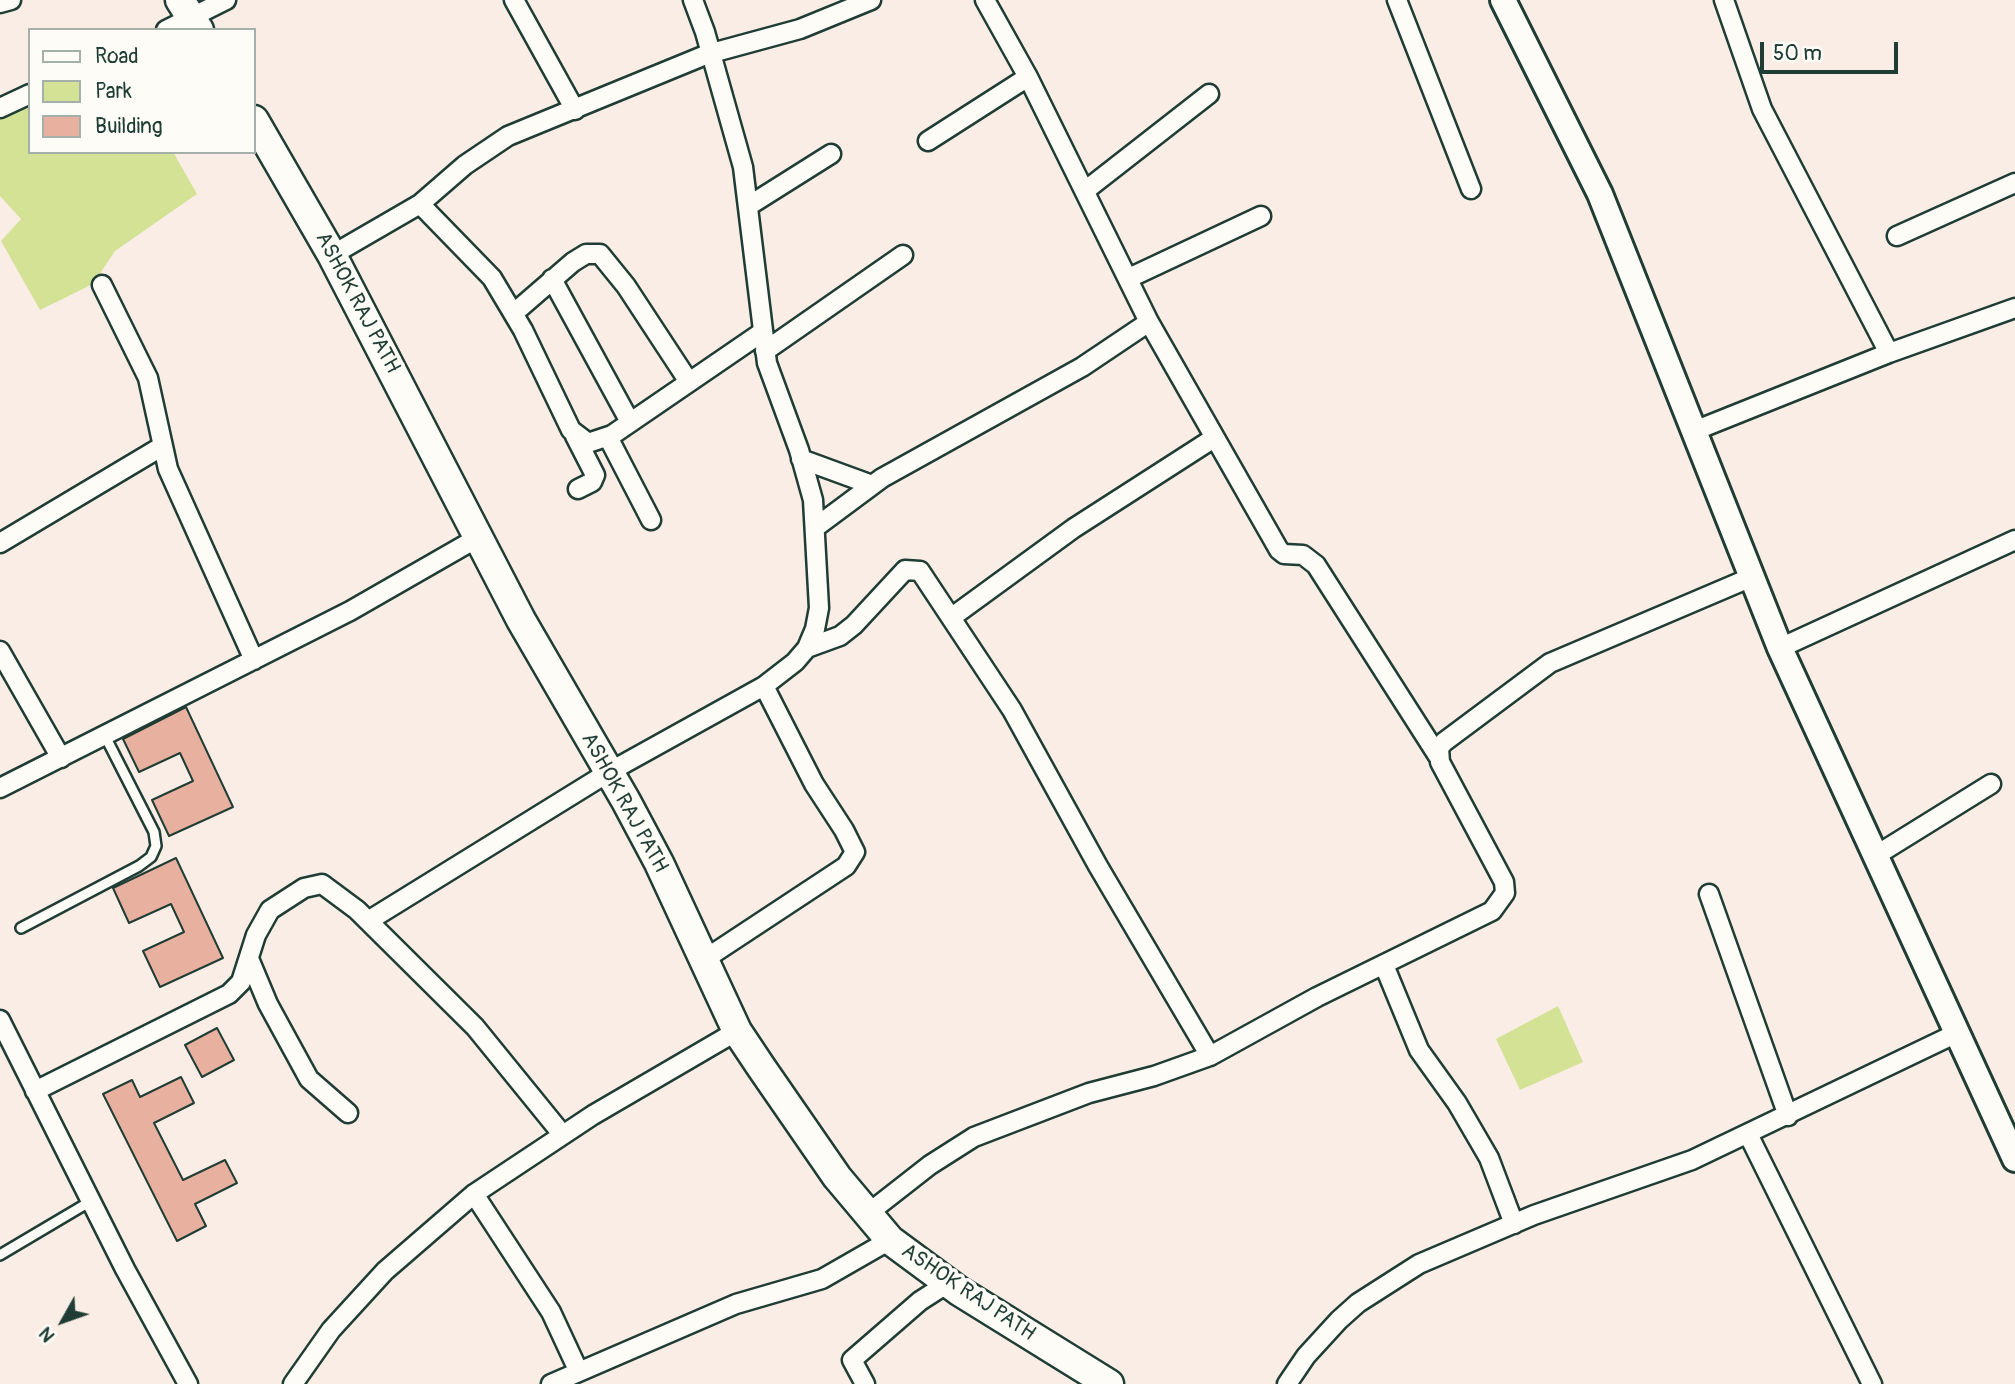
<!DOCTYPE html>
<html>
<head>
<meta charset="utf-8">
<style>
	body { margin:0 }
	#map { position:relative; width:2015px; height:1384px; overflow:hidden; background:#f9ede5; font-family:Pangolin,sans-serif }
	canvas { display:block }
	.legend { position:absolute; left:28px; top:28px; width:228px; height:126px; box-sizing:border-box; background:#fdfcf7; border:2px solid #a4b0a9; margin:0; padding:9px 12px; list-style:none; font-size:21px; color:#1f3d34 }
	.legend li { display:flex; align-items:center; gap:14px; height:35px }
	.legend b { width:35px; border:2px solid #a4b0a9 }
	.north { position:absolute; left:28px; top:1286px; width:70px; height:70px; -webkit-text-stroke:5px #fdfcf7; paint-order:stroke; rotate:230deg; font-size:19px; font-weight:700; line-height:28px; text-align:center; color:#1f3d34 }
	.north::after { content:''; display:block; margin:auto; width:24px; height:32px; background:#1f3d34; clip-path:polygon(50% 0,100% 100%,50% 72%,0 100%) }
	.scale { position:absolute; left:1760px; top:42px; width:138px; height:32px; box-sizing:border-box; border:4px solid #1f3d34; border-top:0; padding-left:9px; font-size:21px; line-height:24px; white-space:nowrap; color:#1f3d34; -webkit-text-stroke:5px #fdfcf7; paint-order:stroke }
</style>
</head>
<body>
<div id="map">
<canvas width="2015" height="1384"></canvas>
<ul class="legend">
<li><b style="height:9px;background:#fdfcf7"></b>Road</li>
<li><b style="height:19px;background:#d4e295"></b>Park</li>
<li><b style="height:19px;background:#e8b09f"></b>Building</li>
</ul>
<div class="north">N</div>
<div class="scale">50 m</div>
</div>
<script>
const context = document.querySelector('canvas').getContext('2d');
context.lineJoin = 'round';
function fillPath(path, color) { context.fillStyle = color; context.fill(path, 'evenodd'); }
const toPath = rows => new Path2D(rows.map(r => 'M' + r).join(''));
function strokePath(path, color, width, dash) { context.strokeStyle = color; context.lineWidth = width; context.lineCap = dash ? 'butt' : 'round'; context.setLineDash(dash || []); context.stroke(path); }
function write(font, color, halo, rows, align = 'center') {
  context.font = font + ' Pangolin,sans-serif'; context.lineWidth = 7; context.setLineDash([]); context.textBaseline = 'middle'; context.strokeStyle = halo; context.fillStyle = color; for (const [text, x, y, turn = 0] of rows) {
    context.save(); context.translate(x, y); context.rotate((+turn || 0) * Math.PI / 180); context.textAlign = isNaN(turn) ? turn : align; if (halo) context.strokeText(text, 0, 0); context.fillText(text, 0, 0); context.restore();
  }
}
fillPath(toPath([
	[30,103,30,152,173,152,197,194,115,251,93,284,40,310,1,241,21,219,0,196,0,116],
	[1558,1006,1583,1062,1520,1090,1496,1039]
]), '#d4e295');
const building = toPath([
	[186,707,233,807,169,836,152,800,193,781,180,753,139,772,123,739,186,707],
	[176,858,223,958,160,987,143,951,184,932,171,904,129,923,113,888,176,858],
	[217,1028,234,1060,202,1077,185,1045,217,1028],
	[181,1077,194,1103,154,1123,183,1180,225,1160,237,1183,195,1204,206,1226,177,1241,103,1094,132,1080,140,1097,181,1077]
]);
fillPath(building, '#e8b09f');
strokePath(building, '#1f3d34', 2);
const lane = toPath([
	[21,928,139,866,151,857,156,846,154,832,105,736],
	[0,1255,91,1201]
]);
const street = toPath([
	[514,0,575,110],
	[985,0,1028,77,1149,322],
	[1397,0,1471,189],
	[1724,0,1762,109,1889,353],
	[0,3,11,0],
	[166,30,226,0],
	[0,108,30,94],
	[928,141,1028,77],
	[1086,190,1209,94],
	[420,204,492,278,523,330,571,430,588,443,612,435,761,333],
	[750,205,831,154],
	[1897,236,2015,183],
	[332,255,420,204,465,165,508,136,708,54,800,29,871,0],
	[1129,278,1261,216],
	[552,279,630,422],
	[102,285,148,378,168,469,254,660],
	[514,313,573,262,586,254,600,254,626,286,689,382],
	[765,351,903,255],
	[1694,431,1889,353,2015,308],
	[575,436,595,475,592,482,578,489],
	[608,437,651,520],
	[801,459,872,485],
	[816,527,882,478,1082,367,1149,322,1279,550,1284,554,1303,555,1316,565,1438,756],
	[0,543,161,447],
	[952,617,1074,528,1214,438],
	[807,648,840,636,854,625,905,570,920,571,1012,710,1098,866,1210,1056],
	[1780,648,2015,540],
	[0,651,61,758],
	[0,788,350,611,479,537],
	[1875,856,1991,784],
	[1709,894,1788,1116],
	[368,921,609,772,764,686,795,662,807,648,815,629,819,608,813,500,799,450,767,363,743,167,705,32,693,0],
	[250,961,268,1004,309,1079,348,1113],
	[702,961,846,866,855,852,844,830,814,784,764,686],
	[1384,965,1419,1050,1457,1103,1489,1158,1514,1224],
	[0,1020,125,1269,188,1384],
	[35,1091,229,994,241,982,256,935,270,910,304,888,322,884,357,910,475,1027,562,1134],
	[1748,1134,1872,1384],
	[474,1194,551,1312,578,1370],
	[866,1215,930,1165,974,1137,1089,1093,1154,1076,1210,1056,1317,997,1492,911,1505,893,1504,882,1440,762,1439,748,1444,742,1550,663,1752,577],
	[293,1384,331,1330,385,1271,474,1194,593,1115,737,1031],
	[551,1384,736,1304,822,1279,890,1240],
	[865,1384,852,1360,920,1301,948,1283],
	[1287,1384,1306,1356,1339,1320,1358,1303,1419,1264,1534,1215,1692,1160,1955,1034]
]);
const secondary = toPath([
	[1503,0,1600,194,1780,648,2015,1159]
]);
const primary = toPath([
	[180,0,199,30],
	[254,120,332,255,521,620,626,801,659,863,737,1031,761,1067,837,1177,890,1240,959,1291,1109,1384]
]);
strokePath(lane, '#1f3d34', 14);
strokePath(street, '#1f3d34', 23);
strokePath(secondary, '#1f3d34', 30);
strokePath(primary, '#1f3d34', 33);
strokePath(lane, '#fdfcf7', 9);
strokePath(street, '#fdfcf7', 18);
strokePath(secondary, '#fdfcf7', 24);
strokePath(primary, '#fdfcf7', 28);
write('21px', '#1f3d34', '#fdfcf7', [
	["ASHOK RAJ PATH",357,303,62],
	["ASHOK RAJ PATH",624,803,61],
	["ASHOK RAJ PATH",968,1293,34]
]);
</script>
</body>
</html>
